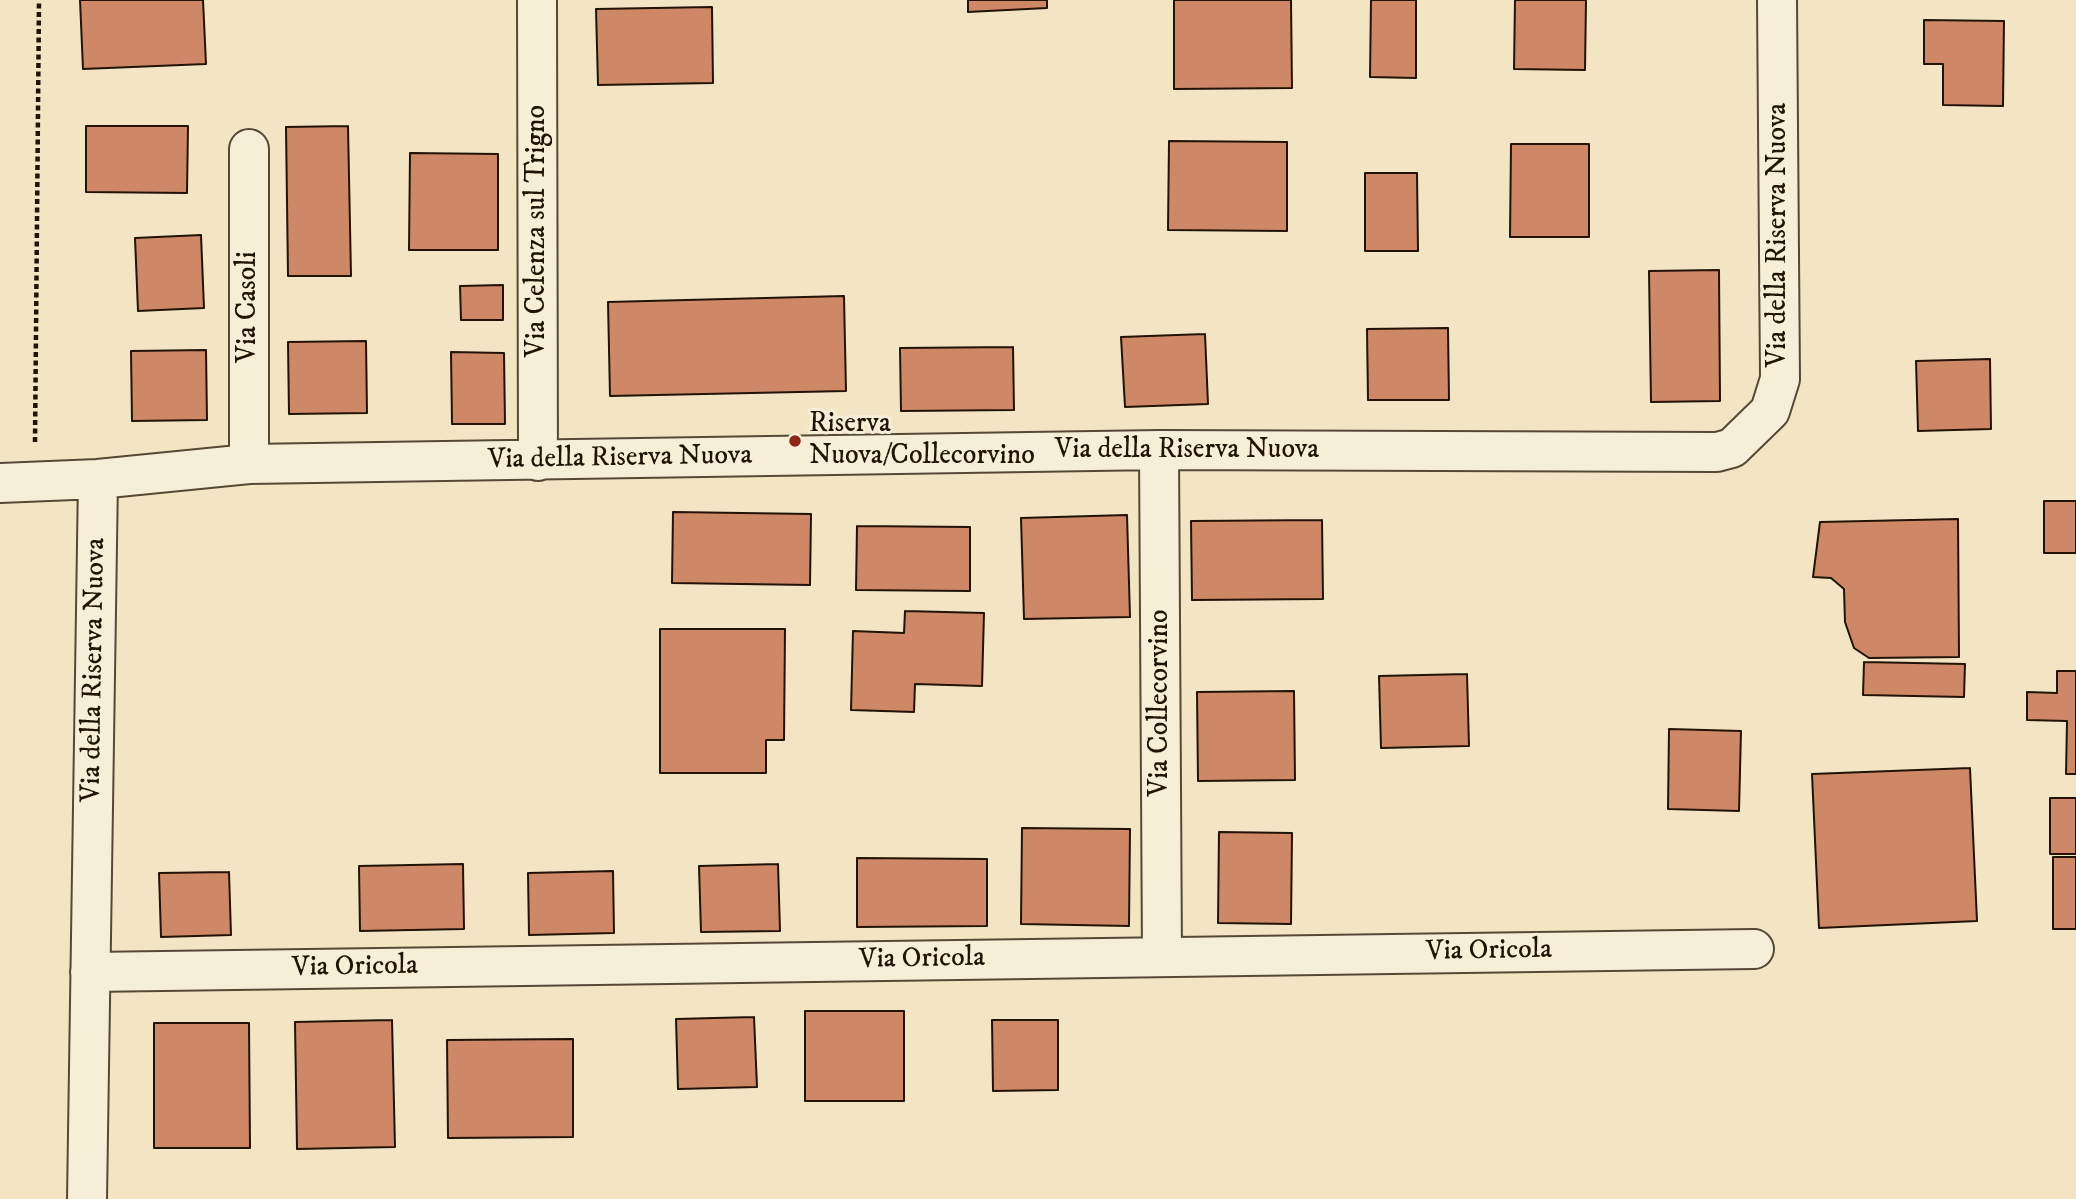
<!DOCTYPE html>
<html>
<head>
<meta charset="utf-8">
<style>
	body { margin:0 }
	canvas { display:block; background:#f3e5c3 }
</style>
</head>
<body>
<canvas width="2076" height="1199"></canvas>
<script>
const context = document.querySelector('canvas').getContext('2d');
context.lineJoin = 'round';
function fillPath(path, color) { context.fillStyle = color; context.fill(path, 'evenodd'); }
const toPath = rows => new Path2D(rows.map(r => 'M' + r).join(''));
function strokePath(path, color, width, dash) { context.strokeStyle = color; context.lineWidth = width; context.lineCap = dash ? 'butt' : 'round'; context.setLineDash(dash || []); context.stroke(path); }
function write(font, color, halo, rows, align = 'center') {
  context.font = font + ' "IM FELL DW Pica",serif'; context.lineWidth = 6; context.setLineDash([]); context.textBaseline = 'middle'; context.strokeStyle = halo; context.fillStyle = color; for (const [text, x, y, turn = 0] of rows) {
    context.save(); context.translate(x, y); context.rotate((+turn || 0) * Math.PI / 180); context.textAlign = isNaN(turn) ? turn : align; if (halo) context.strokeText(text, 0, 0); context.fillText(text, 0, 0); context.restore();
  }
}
const building = toPath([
	[80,0,203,0,206,64,83,69,80,0],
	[968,0,1047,0,1047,8,968,12,968,0],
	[1174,0,1291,0,1292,88,1174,89,1174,0],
	[1371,0,1416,0,1416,78,1370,77,1371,0],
	[1515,0,1586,0,1585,70,1514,69,1515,0],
	[712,7,713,83,598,85,596,9,712,7],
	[1924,20,2004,21,2003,106,1943,105,1943,64,1924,64,1924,20],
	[86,126,188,126,187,193,86,192,86,126],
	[348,126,351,276,288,276,286,127,348,126],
	[1169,141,1287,142,1287,231,1168,230,1169,141],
	[1511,144,1589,144,1589,237,1510,237,1511,144],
	[410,153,498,154,498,250,409,250,410,153],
	[1365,173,1417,173,1418,251,1365,251,1365,173],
	[201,235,204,308,138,311,135,238,201,235],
	[1719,270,1720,401,1651,402,1649,271,1719,270],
	[503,285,503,320,461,320,460,286,503,285],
	[844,296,846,391,610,396,608,302,844,296],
	[1448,328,1449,400,1368,400,1367,329,1448,328],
	[1205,334,1208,404,1125,407,1121,337,1205,334],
	[366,341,367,413,289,414,288,342,366,341],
	[1013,347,1014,410,901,411,900,348,1013,347],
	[206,350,207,420,132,421,131,351,206,350],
	[451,352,504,353,505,424,452,424,451,352],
	[1990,359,1991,429,1918,431,1916,361,1990,359],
	[2044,501,2076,501,2076,553,2044,553,2044,501],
	[673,512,811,514,810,585,672,583,673,512],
	[1127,515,1130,617,1024,619,1021,518,1127,515],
	[1958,519,1959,657,1869,658,1854,648,1845,622,1844,589,1831,578,1813,577,1820,522,1958,519],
	[1322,520,1323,599,1192,600,1191,521,1322,520],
	[857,526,970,527,970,591,856,590,857,526],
	[905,611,984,613,982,686,915,684,914,712,851,710,853,631,904,633,905,611],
	[660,629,785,629,784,740,766,740,766,773,660,773,660,629],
	[1864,662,1965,664,1964,697,1863,695,1864,662],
	[2057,671,2076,671,2076,774,2066,774,2067,721,2027,720,2027,692,2057,693,2057,671],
	[1467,674,1469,746,1381,748,1379,676,1467,674],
	[1294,691,1295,780,1198,781,1197,692,1294,691],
	[1669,729,1741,731,1739,811,1668,809,1669,729],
	[1970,768,1977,921,1819,928,1812,774,1970,768],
	[2050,798,2076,798,2076,854,2050,854,2050,798],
	[1022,828,1130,829,1129,926,1021,924,1022,828],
	[1219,832,1292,833,1291,924,1218,923,1219,832],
	[2053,857,2076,857,2076,929,2053,929,2053,857],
	[857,858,987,859,987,926,857,927,857,858],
	[463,864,464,929,360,931,359,866,463,864],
	[778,864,780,931,701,932,699,866,778,864],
	[613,871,614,933,529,935,528,873,613,871],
	[229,872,231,935,161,937,159,873,229,872],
	[805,1011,904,1011,904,1101,805,1101,805,1011],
	[754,1017,757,1087,678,1089,676,1019,754,1017],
	[392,1020,395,1147,297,1149,295,1022,392,1020],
	[992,1020,1058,1020,1058,1090,993,1091,992,1020],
	[154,1023,249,1023,250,1148,154,1148,154,1023],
	[573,1039,573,1137,448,1138,447,1040,573,1039]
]);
fillPath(building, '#ce8867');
strokePath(building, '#211305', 2);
const street = toPath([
	[537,0,538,461],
	[1159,450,1162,956],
	[249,464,249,149],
	[0,483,98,479,249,464,1159,450,1717,452,1732,448,1770,411,1780,379,1777,0],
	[90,972,1754,949],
	[87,1199,98,479]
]);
strokePath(street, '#564834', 42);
strokePath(toPath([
	[35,442,39,0]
]), '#211305', 4.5, [5, 3.5]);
strokePath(street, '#f7eed8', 38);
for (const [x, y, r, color] of [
	[795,441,7,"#8f2418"]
]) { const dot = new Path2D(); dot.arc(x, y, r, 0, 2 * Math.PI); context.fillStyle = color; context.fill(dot); strokePath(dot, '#f7eed8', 2.5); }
write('28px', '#211305', '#f7eed8', [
	["Via Celenza sul Trigno",538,231,-90],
	["Via della Riserva Nuova",1779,235,-90],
	["Via Casoli",249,307,-90],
	["Via della Riserva Nuova",1187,451],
	["Via della Riserva Nuova",620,459,-1],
	["Via della Riserva Nuova",95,670,-89],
	["Via Collecorvino",1161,703,-90],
	["Via Oricola",1489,952,-1],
	["Via Oricola",922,960,-1],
	["Via Oricola",355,968,-1]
]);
write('28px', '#211305', '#f7eed8', [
	["Riserva",809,425],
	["Nuova/Collecorvino",809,457]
], 'left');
</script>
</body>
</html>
